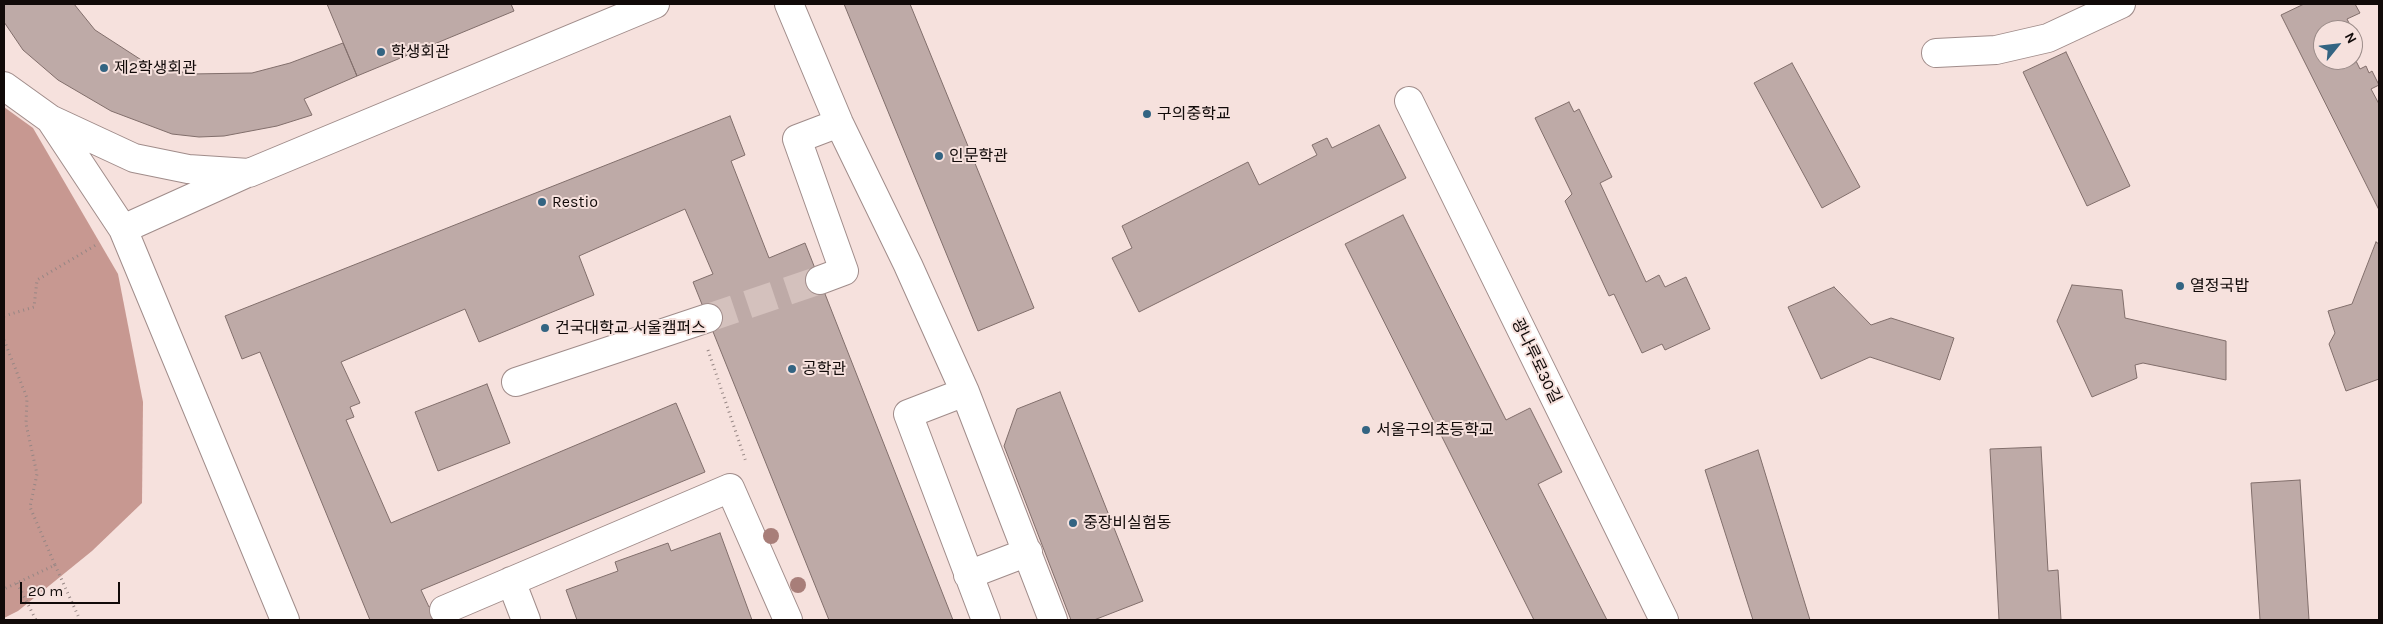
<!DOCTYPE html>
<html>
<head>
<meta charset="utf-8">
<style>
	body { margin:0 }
	#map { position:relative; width:2383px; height:624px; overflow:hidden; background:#f6e1dd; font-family:Karla,sans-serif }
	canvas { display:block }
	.frame { position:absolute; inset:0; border:5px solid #110a09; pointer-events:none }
	.north { position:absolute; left:2313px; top:20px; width:50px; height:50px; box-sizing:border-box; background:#f6e1dd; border:1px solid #9a8b88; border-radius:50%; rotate:61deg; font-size:14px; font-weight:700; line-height:20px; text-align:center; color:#110a09 }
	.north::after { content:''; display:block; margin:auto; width:18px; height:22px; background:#336482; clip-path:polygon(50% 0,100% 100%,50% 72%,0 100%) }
	.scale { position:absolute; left:20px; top:582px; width:100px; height:22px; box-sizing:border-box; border:2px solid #110a09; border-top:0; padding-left:6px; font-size:15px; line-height:18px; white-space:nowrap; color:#110a09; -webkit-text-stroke:4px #f6e1dd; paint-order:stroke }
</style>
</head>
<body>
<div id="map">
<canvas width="2383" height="624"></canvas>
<div class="frame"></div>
<div class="north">N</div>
<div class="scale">20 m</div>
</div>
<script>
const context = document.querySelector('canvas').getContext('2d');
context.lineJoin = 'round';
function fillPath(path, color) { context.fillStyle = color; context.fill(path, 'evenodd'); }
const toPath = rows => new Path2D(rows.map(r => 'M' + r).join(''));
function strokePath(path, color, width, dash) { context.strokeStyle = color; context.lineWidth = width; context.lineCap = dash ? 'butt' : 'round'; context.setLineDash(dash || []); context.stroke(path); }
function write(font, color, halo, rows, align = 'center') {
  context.font = font + ' Karla,"Noto Sans KR",sans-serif'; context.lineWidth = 4; context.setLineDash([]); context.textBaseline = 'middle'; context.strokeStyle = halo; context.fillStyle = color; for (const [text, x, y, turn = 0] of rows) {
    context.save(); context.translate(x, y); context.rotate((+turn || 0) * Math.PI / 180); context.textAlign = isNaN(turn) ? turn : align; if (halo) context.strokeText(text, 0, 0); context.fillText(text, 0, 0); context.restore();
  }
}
fillPath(toPath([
	[4,107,33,128,118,274,143,402,142,503,92,551,18,611,4,618]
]), '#c79891');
const building = toPath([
	[4,4,74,4,95,30,146,63,190,74,252,73,290,63,343,43,357,76,304,99,312,115,277,126,224,136,199,137,172,134,111,111,58,80,23,50,4,22,4,4],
	[327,4,511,4,514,11,357,76,327,4],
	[844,4,910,4,1034,308,978,331,844,4],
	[2304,4,2355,4,2360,13,2347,19,2351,27,2345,30,2323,30,2323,60,2353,60,2353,55,2360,69,2366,66,2369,73,2372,71,2379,85,2371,89,2379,104,2379,210,2281,15,2304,4],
	[2066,52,2130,186,2087,206,2023,72,2066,52],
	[1792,63,1860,187,1822,208,1754,83,1792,63],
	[1569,102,1574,112,1579,109,1612,177,1600,183,1646,282,1659,275,1665,287,1686,277,1710,329,1665,350,1662,344,1642,353,1614,294,1609,296,1565,201,1572,194,1535,118,1569,102],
	[730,116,745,155,731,161,769,258,805,243,953,620,829,620,693,282,713,274,685,209,579,256,594,295,479,342,465,309,341,362,360,403,350,407,354,417,346,420,391,523,676,403,705,472,421,590,429,607,441,602,448,620,370,620,260,352,242,359,225,316,730,116],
	[1379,125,1406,178,1139,312,1112,258,1132,248,1122,226,1248,162,1259,185,1317,155,1312,145,1327,138,1332,148,1379,125],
	[1403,215,1506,420,1530,408,1562,472,1538,484,1607,620,1534,620,1345,244,1403,215],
	[2376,242,2379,244,2379,379,2346,391,2329,344,2335,333,2328,311,2352,304,2376,242],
	[2072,285,2122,290,2125,318,2226,341,2226,380,2143,363,2135,365,2137,378,2092,397,2057,321,2072,285],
	[1834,287,1871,325,1891,318,1954,338,1940,380,1870,357,1821,379,1788,307,1834,287],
	[487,384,510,443,438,471,415,412,487,384],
	[1060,392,1143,601,1094,620,1071,620,1004,446,1017,409,1060,392],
	[2041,447,2048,571,2058,570,2061,620,1999,620,1990,449,2041,447],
	[1758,450,1810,620,1753,620,1705,470,1758,450],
	[2300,480,2309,620,2260,620,2251,483,2300,480],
	[720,533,752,620,577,620,566,590,618,571,615,562,668,543,671,551,720,533]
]);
fillPath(building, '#beaaa7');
strokePath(building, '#816e6b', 1);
strokePath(toPath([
	[708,318,820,280]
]), '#d4c1bd', 28, [28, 14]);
const street = toPath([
	[789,4,839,123,908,265,965,392,1053,620],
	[1936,53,1996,50,2048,38,2121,4],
	[4,86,50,119,134,158,188,169,249,173,655,4],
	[1409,101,1664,620],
	[50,119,123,229],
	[245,174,123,229,285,620],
	[820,280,844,271,797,139,839,123],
	[516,382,708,318],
	[965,392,908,414,986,620],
	[968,575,1028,552],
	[511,581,526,620],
	[444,610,730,488,788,620]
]);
strokePath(street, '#a08c8a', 30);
strokePath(toPath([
	[4,316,34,307,37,280,96,245],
	[4,340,27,398,26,424,37,474,30,507,55,565,4,589],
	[708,350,746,462],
	[55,565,80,620],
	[17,583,36,620]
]), '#968684', 3, [1, 4]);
strokePath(street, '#fff', 28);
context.fillStyle = '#a87e79';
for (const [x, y] of [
	[771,536],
	[798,585]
]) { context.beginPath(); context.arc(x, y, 8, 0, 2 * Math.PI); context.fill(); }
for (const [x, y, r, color] of [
	[381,52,5,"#336482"],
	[104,68,5,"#336482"],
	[1147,114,5,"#336482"],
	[939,156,5,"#336482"],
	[542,202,5,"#336482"],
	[2180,286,5,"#336482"],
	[545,328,5,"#336482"],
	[792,369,5,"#336482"],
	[1366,430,5,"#336482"],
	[1073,523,5,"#336482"]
]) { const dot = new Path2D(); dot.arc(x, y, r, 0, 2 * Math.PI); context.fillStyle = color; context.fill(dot); strokePath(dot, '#f6e1dd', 2); }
write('16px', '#110a09', '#f6e1dd', [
	["학생회관",391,52],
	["제2학생회관",114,68],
	["구의중학교",1157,114],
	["인문학관",949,156],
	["Restio",552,202],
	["열정국밥",2190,286],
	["건국대학교 서울캠퍼스",555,328],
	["공학관",802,369],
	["서울구의초등학교",1376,430],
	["중장비실험동",1083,523]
], 'left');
write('16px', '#110a09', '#f6e1dd', [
	["광나루로30길",1536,361,64]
]);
</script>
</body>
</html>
